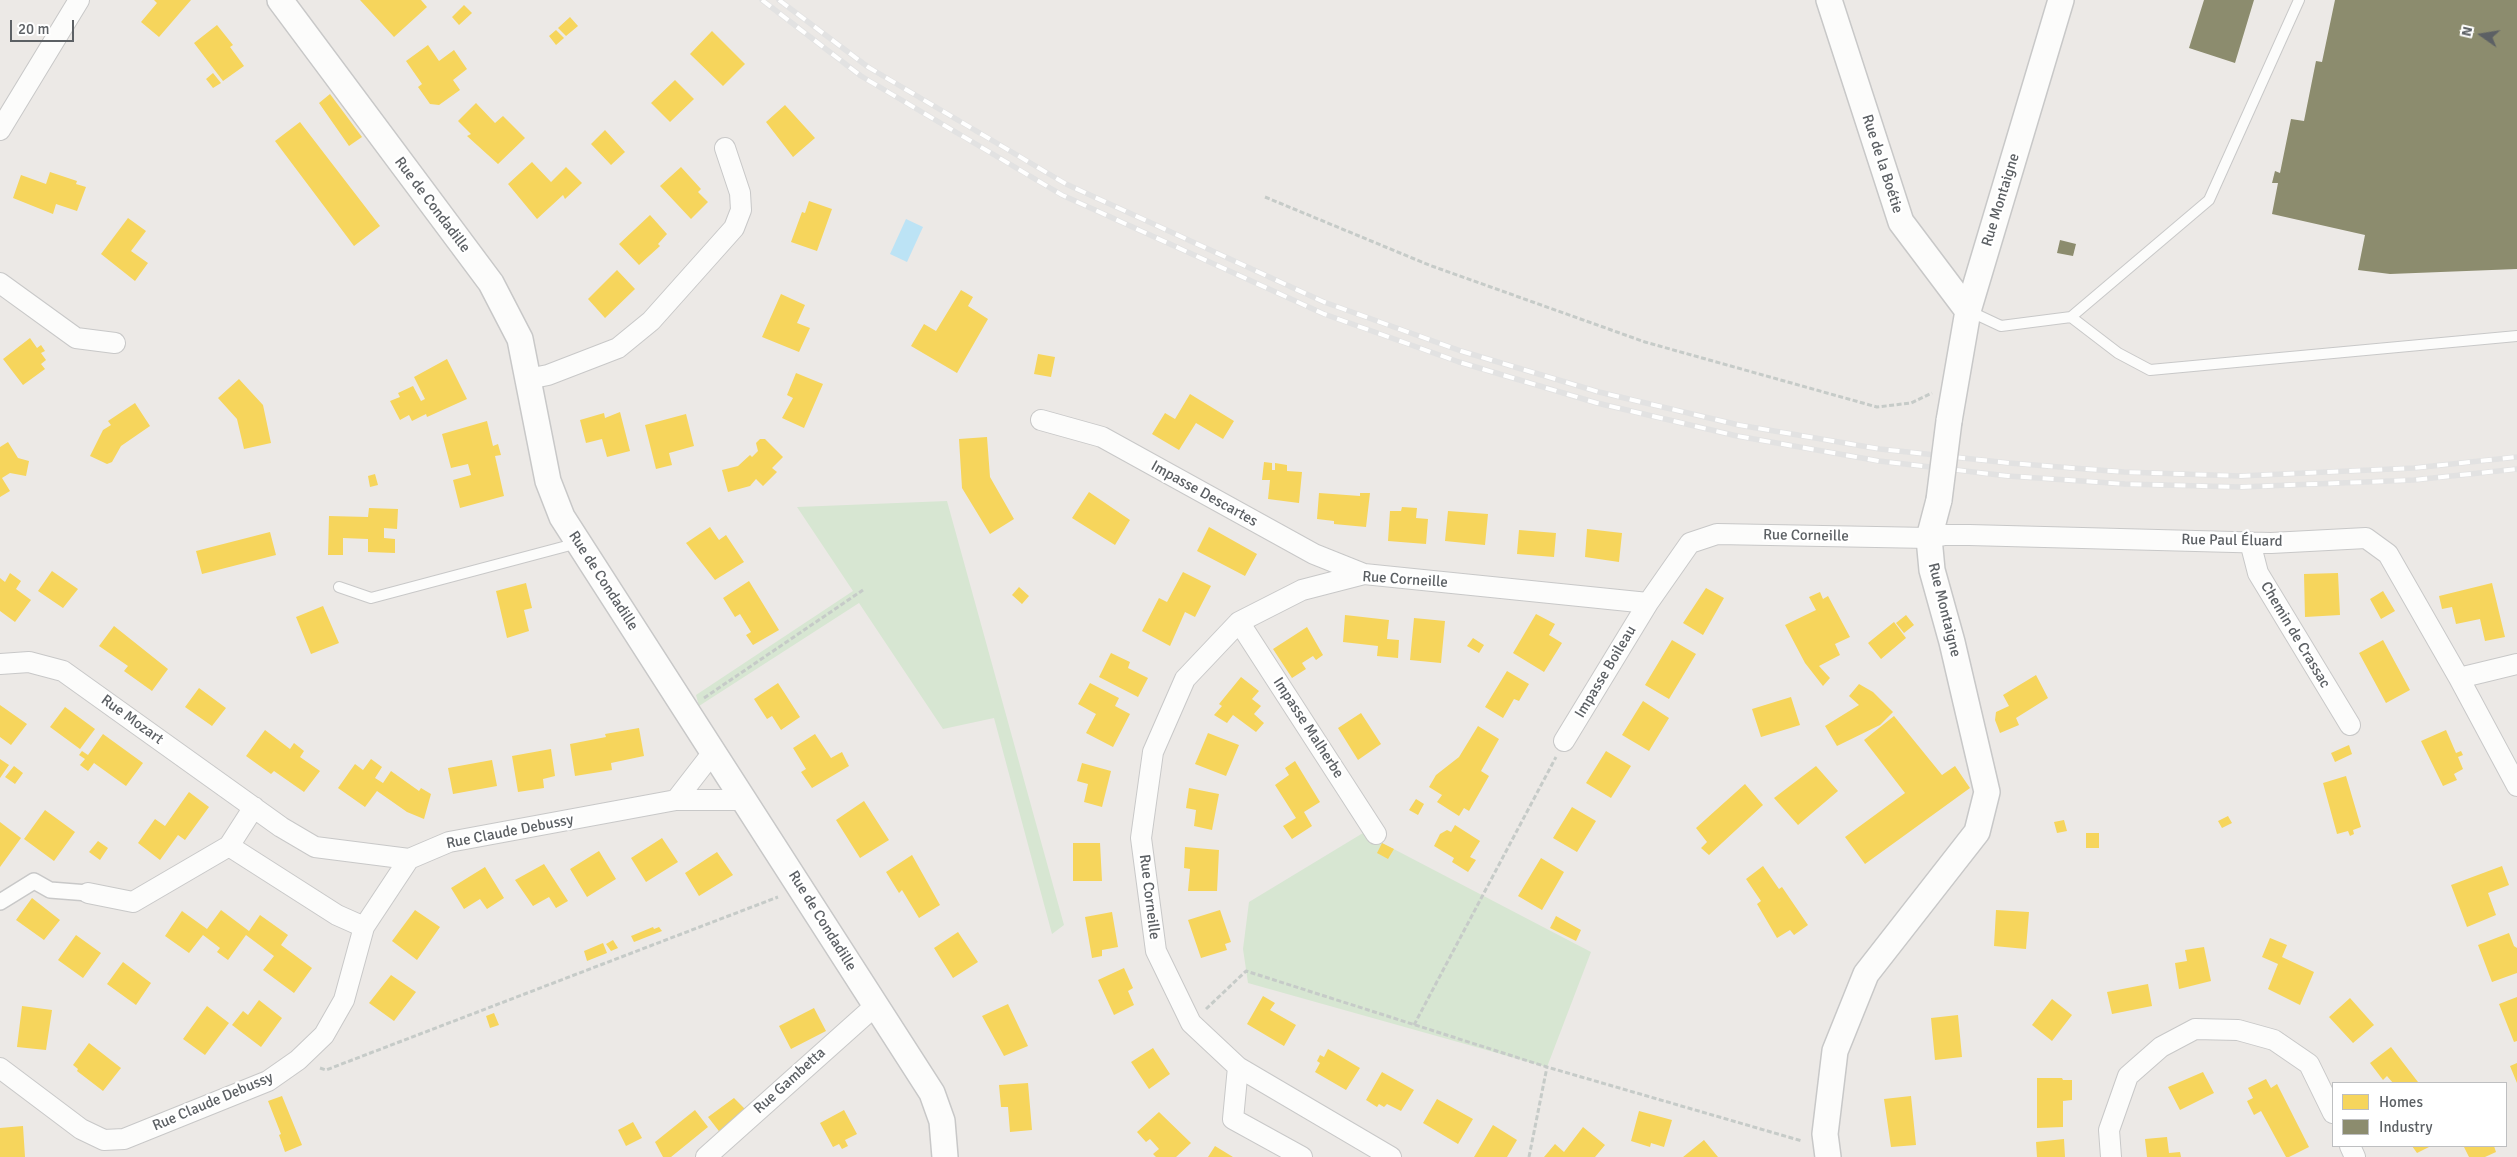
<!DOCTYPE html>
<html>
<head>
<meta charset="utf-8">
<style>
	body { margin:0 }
	#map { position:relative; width:2517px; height:1157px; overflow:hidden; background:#ece9e6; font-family:Signika,sans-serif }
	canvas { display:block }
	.legend { position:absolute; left:2332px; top:1082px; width:175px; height:65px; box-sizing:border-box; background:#fff; border:1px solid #bebfc1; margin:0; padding:6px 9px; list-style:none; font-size:15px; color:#5c6064 }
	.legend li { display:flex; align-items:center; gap:10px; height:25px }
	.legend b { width:25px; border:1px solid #bebfc1 }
	.north { position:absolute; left:2457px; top:10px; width:50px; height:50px; -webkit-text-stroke:4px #fff; paint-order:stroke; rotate:283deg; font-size:14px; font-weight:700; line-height:20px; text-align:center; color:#5c6064 }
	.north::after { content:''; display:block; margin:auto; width:18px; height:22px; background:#5c6064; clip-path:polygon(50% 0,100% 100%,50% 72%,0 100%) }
	.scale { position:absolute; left:10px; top:20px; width:64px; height:22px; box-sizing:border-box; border:2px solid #5c6064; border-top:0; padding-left:6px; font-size:15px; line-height:18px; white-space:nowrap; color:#5c6064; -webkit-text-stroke:4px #fff; paint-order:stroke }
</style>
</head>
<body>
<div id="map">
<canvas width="2517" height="1157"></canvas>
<ul class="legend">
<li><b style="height:14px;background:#f6d55c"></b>Homes</li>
<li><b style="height:14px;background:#8c8c6e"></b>Industry</li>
</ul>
<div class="north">N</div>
<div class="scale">20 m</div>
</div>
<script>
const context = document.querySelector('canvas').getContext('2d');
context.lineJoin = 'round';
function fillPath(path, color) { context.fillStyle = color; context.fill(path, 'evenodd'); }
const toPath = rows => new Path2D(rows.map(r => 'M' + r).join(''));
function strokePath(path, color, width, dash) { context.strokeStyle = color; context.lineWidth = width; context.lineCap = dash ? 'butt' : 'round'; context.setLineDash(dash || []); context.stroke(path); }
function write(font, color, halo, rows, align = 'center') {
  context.font = font + ' Signika,sans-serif'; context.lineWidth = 5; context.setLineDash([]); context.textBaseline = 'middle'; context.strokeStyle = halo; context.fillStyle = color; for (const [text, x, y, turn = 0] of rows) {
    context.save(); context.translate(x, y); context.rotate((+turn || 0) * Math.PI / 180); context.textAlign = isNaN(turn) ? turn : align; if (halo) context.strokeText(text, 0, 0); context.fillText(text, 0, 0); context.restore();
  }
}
fillPath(toPath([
	[947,501,1064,925,1052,934,994,718,943,729,859,603,699,706,696,695,853,591,797,507],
	[1363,833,1591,952,1547,1067,1248,983,1243,949,1249,902]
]), '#d7e6d2');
fillPath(toPath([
	[906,219,923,227,907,262,890,254]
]), '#bce3f5');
fillPath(toPath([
	[154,0,191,0,159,37,141,22,157,3],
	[360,0,421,0,427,7,394,37],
	[464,5,472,13,459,25,452,17],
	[570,17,578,26,566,36,558,28],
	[217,25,233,45,230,47,244,66,223,81,194,43],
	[556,30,564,38,556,45,549,36],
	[712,31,745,64,723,86,690,54],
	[428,45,439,61,454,50,467,69,453,80,460,90,439,105,430,104,418,87,422,84,406,61],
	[213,73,221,83,213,88,206,79],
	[675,80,694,99,670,122,651,103],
	[330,94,362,137,349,146,319,103],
	[476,103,495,123,503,116,525,138,498,164,467,136,471,134,458,121],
	[785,105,815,138,793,157,766,122],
	[300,122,380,226,354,246,275,141],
	[605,130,625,152,611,165,591,144],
	[532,162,551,182,566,167,582,183,565,199,563,195,537,219,508,184],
	[681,167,701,189,698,192,708,202,691,219,660,186],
	[50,172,77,181,76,184,86,187,77,211,56,204,53,214,13,198,21,175,46,184],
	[809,201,832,209,817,251,791,242,802,212,805,213],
	[650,215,667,234,658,244,660,246,639,265,619,244],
	[128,218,146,231,131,251,148,263,135,281,101,254],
	[617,270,635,289,605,318,588,299],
	[961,290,973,297,968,306,988,319,957,373,911,346,924,324,936,331],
	[781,294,805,305,797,323,810,328,799,352,762,337],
	[30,338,37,348,41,345,45,351,41,353,46,360,41,364,45,369,23,385,3,359],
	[1038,354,1055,357,1051,377,1034,374],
	[447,359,467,399,427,417,426,414,412,421,409,415,400,420,390,401,400,397,398,393,413,386,421,401,425,399,414,377],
	[796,373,823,384,804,428,782,418,793,398,787,395],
	[239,379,263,405,271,443,244,449,237,419,218,398],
	[1190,394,1234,421,1223,439,1196,423,1179,450,1152,434,1165,413,1175,419],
	[135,403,150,426,121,446,112,462,107,464,90,456,103,430,111,425,108,421],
	[620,412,630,451,607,457,602,439,586,443,580,420,604,413,605,418],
	[686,414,694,446,669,453,672,465,656,469,645,425],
	[487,421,493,446,498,444,501,455,495,456,504,496,460,508,453,480,471,475,468,464,451,468,442,434],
	[987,437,990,477,1014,519,990,534,962,488,959,439],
	[760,439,765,439,783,457,772,468,777,472,763,486,756,479,750,486,728,492,722,470,738,466,750,455,752,457,758,451,756,443],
	[8,442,18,458,29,461,26,476,10,473,2,478,10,491,0,497,0,447],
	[1264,462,1272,463,1272,470,1275,470,1275,463,1287,465,1287,471,1302,472,1299,503,1268,499,1270,480,1262,480],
	[375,474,378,485,370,487,368,476],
	[1089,492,1130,520,1115,545,1072,518],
	[1319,493,1360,496,1360,493,1370,493,1366,527,1334,524,1334,521,1317,519],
	[1402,507,1417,508,1416,518,1428,519,1426,544,1388,541,1390,511,1401,511],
	[369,508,398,509,397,529,384,528,384,538,395,539,395,553,368,552,368,539,343,538,343,555,328,555,329,516,368,517],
	[1448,511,1488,514,1485,545,1445,541],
	[710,527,719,540,726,535,744,562,715,580,686,543],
	[1209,527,1257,554,1245,576,1197,551],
	[1587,529,1622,533,1619,562,1585,557],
	[1519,530,1556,533,1554,557,1517,554],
	[270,532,276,555,202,574,196,551],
	[52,571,78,589,63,608,38,591],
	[1183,572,1211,586,1195,617,1185,612,1170,646,1142,631,1159,598,1167,602],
	[10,573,21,581,16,589,31,600,15,622,0,611,0,578,5,582],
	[2338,573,2340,615,2305,617,2304,574],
	[749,581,779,630,753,645,746,635,751,632,740,614,735,617,723,598],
	[526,583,532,608,524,610,529,631,507,638,496,591],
	[2492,583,2505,637,2485,641,2480,619,2456,624,2452,607,2442,609,2439,596],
	[1019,587,1029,596,1022,604,1012,595],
	[1706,588,1724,598,1703,635,1683,623],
	[2383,591,2395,611,2381,619,2370,599],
	[1820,592,1823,599,1828,596,1850,637,1835,644,1840,655,1819,666,1830,678,1823,686,1805,663,1785,625,1816,610,1809,597],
	[323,606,339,643,311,654,296,617],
	[1536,614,1555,624,1549,635,1562,643,1544,672,1513,653],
	[1345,615,1389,620,1387,639,1399,640,1398,658,1377,656,1378,646,1343,642],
	[1906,615,1914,625,1904,633,1896,623],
	[1414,618,1445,621,1441,663,1410,660],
	[1894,622,1906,638,1881,659,1868,643],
	[114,626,168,669,152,691,124,671,128,666,99,646],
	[1307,627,1323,655,1316,660,1313,656,1302,663,1306,669,1292,678,1273,649],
	[1473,638,1484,645,1479,653,1467,646],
	[1672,640,1696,654,1669,699,1645,685],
	[2383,640,2410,690,2386,703,2359,653],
	[1111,653,1130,662,1128,668,1148,678,1138,697,1099,677],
	[1507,671,1529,684,1519,701,1514,699,1503,718,1485,707],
	[2036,675,2048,698,2016,718,2019,725,2000,733,1995,720,1996,712,2009,706,2003,695],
	[1241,677,1259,691,1252,699,1261,706,1254,714,1264,723,1256,732,1233,715,1227,723,1214,715,1222,706,1219,704],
	[778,683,800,717,781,730,772,716,767,719,754,699],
	[1090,683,1119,698,1115,706,1130,714,1113,747,1086,733,1096,714,1078,704],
	[1859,684,1873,692,1893,712,1880,725,1837,746,1825,726,1859,705,1849,696],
	[199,688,226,708,212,726,185,707],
	[1791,697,1800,725,1761,737,1752,709],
	[1643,701,1669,718,1649,751,1622,735],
	[0,705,27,724,11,745,0,737],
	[65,707,95,729,80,749,50,727],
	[1361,713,1381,744,1358,760,1338,728],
	[1894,716,1942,775,1955,766,1970,788,1865,864,1845,837,1905,793,1864,740],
	[1478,726,1499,739,1481,771,1489,776,1469,811,1464,808,1459,816,1437,802,1442,795,1429,787,1436,775,1459,757],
	[639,728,644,756,611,763,612,770,575,776,570,744,606,737,605,734],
	[265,730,290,749,294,743,304,751,300,757,320,771,304,792,274,771,271,774,246,756],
	[2446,730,2456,753,2461,751,2463,755,2458,757,2463,769,2454,774,2457,780,2443,786,2421,741],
	[1208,733,1239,745,1226,776,1195,764],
	[103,734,143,763,126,786,94,763,88,771,80,765,85,759,79,755,82,751,88,755],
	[815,734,831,758,842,752,849,766,812,788,801,772,806,769,793,748],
	[2349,745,2352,754,2335,762,2331,753],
	[551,749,555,776,543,779,544,788,518,792,512,756],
	[1606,751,1631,766,1611,798,1586,783],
	[0,759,9,765,0,778],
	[371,759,382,767,375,778,383,783,391,771,419,791,421,788,431,794,424,819,407,812,377,791,365,807,338,788,355,764,363,770],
	[492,760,497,786,453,794,448,768],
	[1295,761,1320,802,1304,812,1312,826,1292,839,1283,826,1296,818,1275,785,1289,775,1285,768],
	[1082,763,1111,771,1102,807,1084,802,1088,784,1077,781],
	[14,766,23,773,15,784,5,777],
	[1816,766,1838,791,1798,825,1774,798],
	[2346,776,2361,827,2353,830,2354,834,2350,836,2348,831,2337,834,2323,783],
	[1745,784,1763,805,1709,855,1701,848,1707,842,1696,828],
	[1189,788,1219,794,1212,830,1194,826,1196,810,1186,808],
	[189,792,209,807,185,840,178,835,160,860,138,843,155,819,165,826],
	[1416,799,1424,804,1418,815,1409,810],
	[864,801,889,840,860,858,836,820],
	[1572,807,1596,821,1577,852,1553,838],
	[45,810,75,832,54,861,24,839],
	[2228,816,2232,823,2222,828,2218,821],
	[2064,820,2067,831,2057,833,2054,822],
	[0,822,21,838,0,867],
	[1455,825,1480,841,1470,857,1476,860,1468,872,1452,862,1454,858,1434,846,1440,834,1447,830,1451,832],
	[2086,833,2099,833,2099,848,2086,848],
	[662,838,678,862,646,882,631,858],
	[98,841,108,848,100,860,89,852],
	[1073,843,1100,843,1102,881,1073,881],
	[1382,843,1394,849,1388,859,1377,853],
	[1185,847,1219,850,1217,891,1188,891,1190,869,1184,868],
	[599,851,616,879,587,897,570,869],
	[717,852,733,875,699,896,685,873],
	[912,855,940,905,919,918,902,890,899,893,886,872],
	[1541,858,1564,872,1542,910,1518,896],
	[544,864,568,901,556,908,549,897,533,906,515,880],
	[1763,866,1779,889,1782,887,1808,925,1794,935,1790,930,1777,938,1757,904,1761,901,1746,879],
	[2502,866,2509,885,2488,893,2496,915,2467,927,2451,885],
	[485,867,504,898,487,909,480,899,464,909,451,888],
	[32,898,60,920,44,940,16,920],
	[221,910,249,931,260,915,288,935,281,945,312,968,294,993,263,970,274,956,246,935,228,960,217,952,220,948,203,935,189,953,165,936,182,911,207,929],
	[415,910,440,927,417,960,392,941],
	[1220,910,1231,942,1225,944,1227,950,1201,958,1188,920],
	[1996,910,2029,912,2026,949,1994,946],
	[1112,912,1118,947,1102,950,1102,956,1092,958,1085,917],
	[1556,916,1581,930,1576,941,1550,928],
	[653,927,654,929,659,927,662,931,634,942,631,936],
	[958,932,978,962,953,978,934,948],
	[2509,933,2514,946,2517,948,2517,973,2492,982,2478,945],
	[76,935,101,953,83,978,58,960],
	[2270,938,2287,945,2282,957,2314,972,2300,1005,2268,989,2278,964,2262,957],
	[613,940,618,948,611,951,606,944],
	[603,943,607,953,587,961,584,951],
	[2204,947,2211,981,2179,989,2175,963,2187,961,2185,950],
	[123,962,151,983,136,1005,107,984],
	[1124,968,1133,988,1128,991,1134,1005,1114,1015,1098,980],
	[391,975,416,992,394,1021,369,1003],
	[2148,984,2152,1006,2112,1014,2107,992],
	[1263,996,1275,1003,1270,1010,1296,1025,1284,1046,1247,1024],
	[2517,997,2517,1041,2514,1042,2499,1004],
	[2350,998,2374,1025,2353,1043,2329,1017],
	[2052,999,2072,1015,2052,1041,2032,1025],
	[259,1000,282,1018,261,1047,232,1025,243,1011,248,1015],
	[1008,1004,1028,1046,1004,1056,982,1016],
	[22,1006,52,1010,46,1050,17,1047],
	[207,1006,229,1023,205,1055,183,1039],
	[814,1008,826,1031,791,1049,779,1026],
	[494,1013,499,1025,490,1028,486,1016],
	[1958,1015,1962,1057,1935,1060,1931,1018],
	[89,1043,121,1068,103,1091,77,1071,78,1069,73,1065],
	[2391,1047,2418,1082,2416,1083,2393,1083,2387,1076,2383,1080,2370,1063],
	[1153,1048,1170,1074,1149,1089,1131,1062],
	[1328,1049,1360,1068,1346,1090,1315,1072,1320,1063,1317,1061,1320,1055,1324,1057],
	[2517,1063,2517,1083,2510,1066],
	[1382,1072,1414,1090,1401,1111,1387,1104,1384,1107,1379,1104,1377,1107,1366,1100],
	[2203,1072,2214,1093,2180,1110,2168,1087],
	[2037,1078,2062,1078,2063,1080,2072,1080,2072,1100,2063,1101,2063,1127,2037,1128],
	[2266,1079,2271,1088,2277,1084,2309,1147,2289,1157,2286,1157,2261,1111,2254,1115,2247,1101,2253,1098,2248,1088],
	[1028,1083,1032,1130,1010,1132,1008,1107,1001,1107,999,1085],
	[282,1096,302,1145,285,1152,279,1135,281,1134,268,1101],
	[1911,1096,1916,1145,1891,1147,1884,1099],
	[734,1098,748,1112,722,1135,708,1117],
	[1437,1099,1473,1119,1458,1144,1423,1123],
	[695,1110,708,1127,671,1157,663,1157,655,1142],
	[844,1110,857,1134,845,1140,848,1146,842,1149,839,1144,833,1147,820,1123],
	[1639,1111,1672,1120,1664,1147,1651,1143,1650,1147,1631,1141],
	[1159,1112,1191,1143,1176,1157,1156,1157,1153,1154,1159,1149,1150,1139,1146,1142,1137,1132],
	[633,1122,642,1138,626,1146,618,1130],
	[1493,1125,1517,1140,1507,1157,1474,1157],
	[23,1126,25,1157,0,1157,0,1128],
	[1583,1127,1605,1145,1595,1157,1544,1157,1555,1144,1564,1152],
	[2167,1137,2169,1153,2180,1152,2181,1157,2147,1157,2145,1139],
	[2064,1139,2065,1157,2037,1157,2036,1142],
	[1704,1140,1718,1157,1683,1157],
	[1215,1146,1233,1157,1208,1157],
	[2412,1146,2431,1146,2417,1153],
	[2494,1146,2496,1152,2485,1157,2469,1157,2464,1147]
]), '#f6d55c');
fillPath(toPath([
	[2204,0,2254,0,2235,63,2189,48],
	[2335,0,2517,0,2517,269,2390,274,2358,270,2365,235,2272,214,2278,183,2272,183,2275,171,2280,173,2291,119,2304,121,2316,61,2322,62],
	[2060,240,2076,244,2073,256,2057,253]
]), '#8c8c6e');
const service = toPath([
	[1969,311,2001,326,2071,317,2209,200,2299,0],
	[2071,317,2118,353,2150,370,2517,336],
	[339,587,371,598,578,543]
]);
const pedestrian = toPath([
	[0,902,34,881,50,890,88,893]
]);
const minor = toPath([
	[0,130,79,0],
	[0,283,76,338,115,343],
	[528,379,548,375,618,348,651,321,734,228,741,210,740,193,725,148],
	[1041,420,1102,437,1314,554,1364,574],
	[2250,542,2258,573,2350,725],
	[1239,622,1376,834],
	[0,664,29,662,63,671,281,827,315,847,409,859],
	[2459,678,2517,664],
	[1564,741,1648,603],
	[714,751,676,800,746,800],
	[254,807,229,846,337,915,364,927],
	[88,893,133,902,229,846],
	[1238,1067,1233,1119,1302,1157],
	[0,1068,81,1129,104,1140,124,1139,268,1081,298,1060,324,1035,344,1000,364,927,409,859,449,842,676,800],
	[2350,1146,2355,1157],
	[706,1157,875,1006],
	[1391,1157,1238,1067,1191,1023,1156,951,1141,838,1153,752,1185,679,1239,622,1302,590,1364,574,1648,603,1690,543,1717,534,1929,538,1945,535,1969,535,2271,543,2366,538,2388,554,2459,678,2517,786],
	[2111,1157,2109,1130,2128,1076,2161,1047,2195,1029,2238,1030,2274,1040,2309,1064,2333,1113]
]);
const tertiary = toPath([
	[280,0,491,283,520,339,548,481,562,517,932,1093,942,1121,945,1157],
	[1829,0,1901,222,1968,311],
	[1949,421,1968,311,2061,0],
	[1828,1157,1825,1134,1835,1051,1866,974,1977,832,1987,792,1952,642,1932,570,1929,538,1939,500]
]);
strokePath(service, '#c8c8c8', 12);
strokePath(pedestrian, '#c8c8c8', 18);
strokePath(minor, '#c8c8c8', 22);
strokePath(tertiary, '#c8c8c8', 28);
strokePath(toPath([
	[1265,197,1429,265,1645,342,1877,407,1911,403,1932,393],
	[704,698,863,590],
	[1206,1009,1246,971,1547,1067,1802,1141],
	[1414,1025,1556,757],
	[320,1068,326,1070,778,897],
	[1529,1157,1547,1067]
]), '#c6cbc8', 3, [5, 2.5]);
strokePath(service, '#fcfcfb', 10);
strokePath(pedestrian, '#fcfcfb', 15);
strokePath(minor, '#fcfcfb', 20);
strokePath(tertiary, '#fcfcfb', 25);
const rail = toPath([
	[762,0,861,76,1062,195,1324,314,1459,362,1597,403,1737,436,1879,461,2008,476,2125,484,2241,487,2414,480,2517,469],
	[779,0,868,67,1066,184,1324,302,1461,351,1599,392,1739,425,1880,449,2009,463,2124,472,2240,476,2414,468,2517,457]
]);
strokePath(rail, '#e2e2e2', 5.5);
strokePath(rail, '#fff', 4, [11]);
const tertiaryBridge = toPath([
	[1939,500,1949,421]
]);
strokePath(tertiaryBridge, '#c8c8c8', 28, []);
strokePath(tertiaryBridge, '#fcfcfb', 25);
write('15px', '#5c6064', '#fff', [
	["Rue de la Boétie",1882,164,72],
	["Rue Montaigne",2001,200,-73],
	["Rue de Condadille",432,205,53],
	["Impasse Descartes",1204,494,29],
	["Rue Corneille",1806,536,1],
	["Rue Paul Éluard",2232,541,1],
	["Rue Corneille",1405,580,4],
	["Rue de Condadille",603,581,57],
	["Rue Montaigne",1944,610,76],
	["Chemin de Crassac",2295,635,59],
	["Impasse Boileau",1606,672,-59],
	["Rue Mozart",132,720,36],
	["Impasse Malherbe",1308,728,57],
	["Rue Claude Debussy",510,832,-11],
	["Rue Corneille",1149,897,83],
	["Rue de Condadille",822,921,58],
	["Rue Gambetta",790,1081,-42],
	["Rue Claude Debussy",213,1102,-23]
]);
</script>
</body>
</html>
